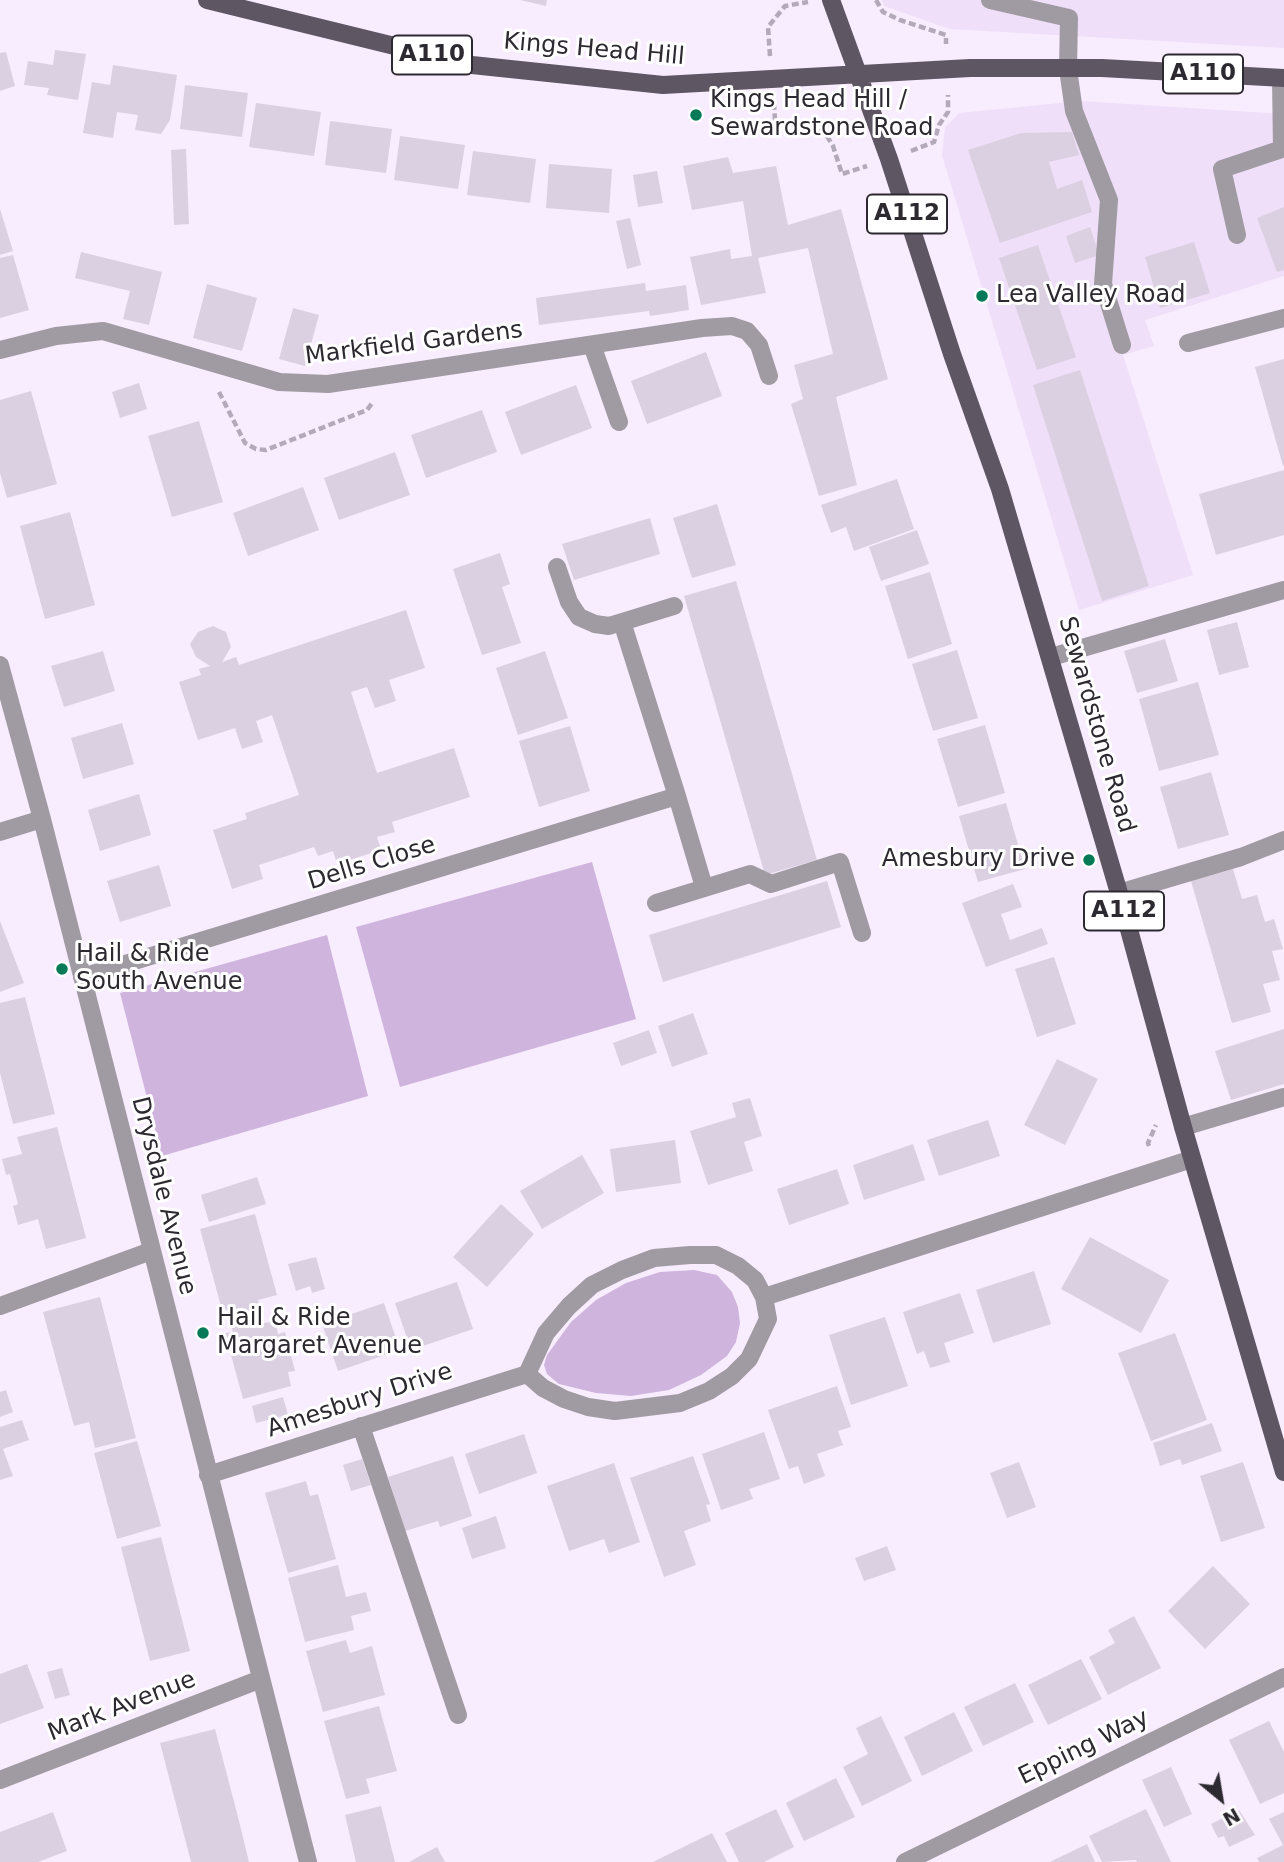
<!DOCTYPE html>
<html>
<head>
<meta charset="utf-8">
<style>
	body { margin:0 }
	#map { position:relative; width:1284px; height:1862px; overflow:hidden; background:#f8ecff; font-family:"DejaVu Sans",sans-serif }
	canvas { display:block }
	.north { position:absolute; left:1186px; top:1764px; width:70px; height:70px; -webkit-text-stroke:5px #fff; paint-order:stroke; rotate:150deg; font-size:19px; font-weight:700; line-height:28px; text-align:center; color:#2d2930 }
	.north::after { content:''; display:block; margin:auto; width:24px; height:32px; background:#2d2930; clip-path:polygon(50% 0,100% 100%,50% 72%,0 100%) }
</style>
</head>
<body>
<div id="map">
<canvas width="1284" height="1862"></canvas>
<div class="north">N</div>
</div>
<script>
const context = document.querySelector('canvas').getContext('2d');
context.lineJoin = 'round';
function fillPath(path, color) { context.fillStyle = color; context.fill(path, 'evenodd'); }
const toPath = rows => new Path2D(rows.map(r => 'M' + r).join(''));
function strokePath(path, color, width, dash) { context.strokeStyle = color; context.lineWidth = width; context.lineCap = dash ? 'butt' : 'round'; context.setLineDash(dash || []); context.stroke(path); }
function write(font, color, halo, rows, align = 'center') {
  context.font = font + ' "DejaVu Sans",sans-serif'; context.lineWidth = 6; context.setLineDash([]); context.textBaseline = 'middle'; context.strokeStyle = halo; context.fillStyle = color; for (const [text, x, y, turn = 0] of rows) {
    context.save(); context.translate(x, y); context.rotate((+turn || 0) * Math.PI / 180); context.textAlign = isNaN(turn) ? turn : align; if (halo) context.strokeText(text, 0, 0); context.fillText(text, 0, 0); context.restore();
  }
}
fillPath(toPath([
	[882,0,1284,0,1284,48,950,29,884,6],
	[1081,101,1284,114,1284,276,1145,320,1154,346,1123,355,1193,575,1079,610,942,155,945,128,959,113]
]), '#efdff8');
fillPath(toPath([
	[592,862,636,1019,400,1087,356,927],
	[327,935,368,1096,162,1156,120,993],
	[694,1270,717,1275,732,1292,738,1307,740,1323,736,1342,727,1356,701,1375,669,1390,631,1396,596,1393,559,1384,547,1374,544,1365,547,1355,571,1322,596,1300,626,1283,660,1272]
]), '#cfb4de');
fillPath(toPath([
	[520,0,547,0,546,6],
	[55,50,86,54,78,100,47,95,49,88,24,85,28,61,53,65],
	[6,52,15,86,0,91,0,53],
	[113,65,177,75,170,120,161,134,135,130,138,115,117,112,113,138,83,133,92,82,110,85],
	[185,85,248,93,242,137,180,129],
	[256,103,321,112,314,156,249,147],
	[330,121,392,129,386,173,325,165],
	[1072,132,1079,155,1049,162,1057,189,1082,180,1092,212,1000,243,968,150,1021,133],
	[400,136,465,145,458,189,394,180],
	[186,149,189,224,174,225,171,150],
	[473,151,536,159,530,203,467,195],
	[728,157,733,173,776,166,788,225,841,209,888,379,836,397,857,485,819,496,791,404,803,399,794,365,833,354,808,248,758,258,766,293,701,305,690,257,730,249,731,259,752,256,743,201,692,210,683,166],
	[549,164,612,169,609,213,546,208],
	[657,171,663,203,638,207,633,175],
	[1284,207,1284,270,1277,272,1257,218],
	[0,209,13,251,0,255],
	[630,218,641,265,627,269,616,221],
	[1090,227,1099,255,1075,263,1066,236],
	[1194,242,1210,293,1160,308,1145,257],
	[1038,245,1076,357,1037,370,999,258],
	[81,252,162,272,149,325,123,319,130,291,75,278],
	[13,255,29,310,0,318,0,258],
	[645,283,646,291,686,285,689,310,650,316,649,311,539,325,536,298],
	[207,284,257,298,242,351,193,338],
	[293,308,319,315,305,366,279,359],
	[706,352,722,396,647,424,631,381],
	[1284,359,1284,466,1283,466,1255,367],
	[1080,370,1149,586,1102,601,1033,385],
	[139,383,147,409,120,418,112,392],
	[576,385,592,428,521,455,505,412],
	[31,391,57,484,7,498,0,473,0,400],
	[482,410,497,452,426,478,411,435],
	[199,421,223,502,172,517,148,436],
	[395,452,410,495,339,520,324,478],
	[1284,470,1284,535,1216,555,1199,494],
	[897,479,914,529,854,551,846,527,831,533,821,505],
	[303,487,319,530,248,556,233,513],
	[717,504,736,565,692,578,673,518],
	[70,512,95,605,45,619,20,526],
	[650,518,660,554,574,580,562,544],
	[917,530,929,564,881,581,869,547],
	[500,553,510,584,502,587,521,643,482,655,453,569],
	[930,572,952,644,908,659,885,586],
	[736,581,817,860,765,875,684,596],
	[406,610,425,668,389,680,396,701,375,708,367,687,351,692,377,773,454,748,470,797,392,822,395,832,377,837,381,850,337,864,333,851,318,856,314,847,259,865,263,879,232,889,213,830,247,819,245,813,299,795,272,715,256,721,263,742,242,749,235,728,198,740,179,682,201,675,199,669,210,666,196,657,190,644,198,632,213,626,226,632,231,647,222,662,236,657,239,665],
	[1237,622,1249,667,1219,675,1207,630],
	[1165,639,1178,681,1137,693,1124,651],
	[957,650,978,718,933,731,912,664],
	[103,651,115,691,64,707,51,666],
	[545,651,568,718,518,735,496,668],
	[1198,682,1219,755,1159,771,1139,699],
	[122,723,134,764,83,779,71,738],
	[985,725,1005,793,958,807,937,739],
	[570,726,590,791,539,807,519,741],
	[1211,772,1229,835,1178,849,1160,787],
	[139,794,151,835,100,851,88,810],
	[1006,803,1025,869,978,882,959,816],
	[159,865,171,906,120,922,107,881],
	[1233,869,1242,899,1257,895,1265,922,1274,919,1283,949,1272,951,1280,980,1263,984,1271,1012,1232,1023,1191,881],
	[827,881,841,927,663,982,649,935],
	[1013,884,1022,907,1001,914,1010,940,1042,928,1048,944,986,967,962,903],
	[0,921,24,983,0,992],
	[1054,957,1076,1024,1037,1037,1015,969],
	[25,997,55,1114,13,1124,0,1073,0,1003],
	[693,1013,708,1054,672,1067,658,1026],
	[1284,1029,1284,1084,1231,1100,1215,1051],
	[649,1030,657,1053,621,1066,613,1043],
	[1057,1059,1098,1079,1065,1145,1024,1125],
	[750,1098,762,1136,744,1142,753,1171,708,1185,690,1131,736,1117,732,1103],
	[988,1120,1000,1156,939,1176,927,1140],
	[57,1127,86,1238,46,1249,38,1219,18,1225,13,1206,18,1204,10,1174,6,1175,2,1159,22,1154,17,1137],
	[675,1140,681,1183,616,1192,610,1149],
	[913,1144,925,1180,864,1200,853,1165],
	[582,1155,604,1193,542,1229,520,1191],
	[837,1169,849,1204,789,1225,777,1189],
	[257,1177,266,1204,209,1222,201,1195],
	[501,1204,534,1234,487,1287,453,1257],
	[255,1214,277,1295,258,1300,264,1323,275,1321,278,1334,285,1332,295,1371,288,1372,291,1386,243,1399,225,1333,233,1332,226,1309,222,1310,200,1229],
	[1090,1237,1169,1280,1141,1333,1061,1289],
	[316,1257,325,1289,312,1293,310,1286,296,1291,288,1264],
	[1034,1271,1051,1324,993,1343,976,1290],
	[457,1282,473,1329,411,1350,395,1303],
	[960,1293,974,1333,944,1343,950,1362,930,1368,924,1351,917,1354,903,1312],
	[100,1297,136,1438,95,1448,89,1422,74,1426,43,1312],
	[384,1303,400,1350,338,1371,322,1324],
	[885,1317,908,1386,851,1405,829,1335],
	[1175,1333,1207,1420,1151,1441,1118,1353],
	[837,1386,851,1427,838,1431,843,1445,817,1454,825,1476,804,1484,798,1466,789,1469,768,1410],
	[6,1390,13,1412,0,1417,0,1392],
	[283,1397,288,1415,256,1423,252,1406],
	[22,1420,29,1440,3,1449,13,1476,0,1480,0,1427],
	[1212,1423,1222,1451,1182,1465,1180,1459,1160,1466,1153,1443],
	[764,1432,780,1479,749,1489,753,1499,721,1510,702,1454],
	[524,1434,537,1473,479,1494,465,1454],
	[137,1441,161,1526,117,1539,94,1453],
	[453,1456,472,1516,440,1527,438,1521,405,1531,388,1477],
	[693,1456,710,1504,706,1505,711,1521,684,1531,696,1565,664,1577,630,1478],
	[362,1459,371,1485,351,1491,343,1465],
	[1019,1462,1036,1507,1007,1518,990,1473],
	[1243,1462,1265,1528,1221,1542,1200,1476],
	[614,1463,640,1542,609,1553,604,1539,569,1551,547,1486],
	[306,1481,310,1496,318,1494,336,1559,288,1573,265,1493],
	[496,1516,506,1548,472,1559,462,1528],
	[161,1537,190,1651,150,1661,121,1547],
	[887,1546,896,1570,864,1581,855,1558],
	[338,1565,346,1597,366,1592,371,1611,351,1616,354,1630,305,1642,288,1578],
	[1213,1566,1250,1604,1205,1649,1168,1611],
	[1134,1616,1161,1668,1108,1695,1089,1657,1115,1643,1108,1630],
	[346,1640,350,1653,372,1646,385,1695,323,1712,306,1651],
	[1081,1659,1102,1699,1048,1725,1028,1685],
	[27,1664,44,1708,0,1724,0,1674],
	[62,1668,70,1695,55,1699,47,1672],
	[1015,1683,1034,1722,983,1746,964,1707],
	[379,1706,397,1771,366,1779,370,1793,346,1799,324,1721],
	[954,1712,973,1751,922,1776,904,1737],
	[881,1716,912,1781,862,1806,843,1767,868,1754,856,1728],
	[1269,1721,1284,1752,1284,1793,1260,1804,1229,1740],
	[215,1729,238,1817,249,1862,191,1862,160,1743],
	[1171,1767,1192,1814,1164,1827,1142,1780],
	[836,1778,855,1817,804,1841,786,1803],
	[381,1806,395,1862,356,1862,345,1815],
	[776,1809,794,1847,764,1862,739,1862,725,1833],
	[1146,1809,1171,1862,1137,1862,1136,1860,1102,1862,1089,1836],
	[1239,1810,1255,1835,1229,1847,1224,1836,1218,1838,1211,1824],
	[53,1812,67,1851,38,1862,0,1862,0,1832],
	[1284,1812,1284,1862,1259,1862,1257,1858,1283,1845,1269,1819],
	[712,1833,727,1862,653,1862,663,1857],
	[1087,1844,1095,1862,1050,1862,1058,1858],
	[437,1847,445,1862,409,1862,418,1857]
]), '#dbd0e2');
strokePath(toPath([
	[876,0,883,12,900,20,946,35,946,44],
	[770,56,768,27,785,6,808,2],
	[774,103,775,121,814,127,825,133,833,146,842,174,867,166],
	[911,151,934,142,939,125,948,112,948,95],
	[219,392,245,443,256,449,266,450,367,410,373,402],
	[1149,1146,1148,1143,1156,1125]
]), '#b3aab9', 4.5, [7, 3.5]);
strokePath(toPath([
	[990,0,1069,18,1068,69,1074,111,1109,200,1103,284,1122,345],
	[1237,235,1222,169,1282,149,1281,78],
	[1188,343,1284,318],
	[592,345,619,422],
	[0,350,56,336,103,331,279,382,328,384,702,328,732,326,747,331,759,345,769,376],
	[557,567,569,602,579,617,595,624,609,626,674,606],
	[1051,657,1284,590],
	[0,665,42,819,308,1862],
	[677,796,704,887],
	[0,832,42,819],
	[1119,893,1241,857,1284,840],
	[656,903,750,874,771,884,840,862,862,933],
	[82,977,677,796,622,622],
	[1183,1127,1284,1097],
	[690,1255,716,1255,738,1266,755,1280,764,1297,768,1319,749,1359,732,1376,709,1391,680,1403,615,1411,588,1407,564,1399,543,1388,527,1374,546,1333,569,1306,592,1285,622,1270,654,1258,690,1255],
	[764,1297,1192,1159],
	[0,1306,151,1251],
	[361,1426,458,1715],
	[208,1475,527,1374],
	[0,1780,261,1679],
	[905,1862,1284,1677]
]), '#a09ba3', 18);
strokePath(toPath([
	[207,0,472,65,663,85,970,68,1102,68,1284,78],
	[831,0,889,159,952,354,1000,489,1119,893,1183,1127,1284,1472]
]), '#5e5663', 18);
for (const [x, y, r, color] of [
	[696,115,7,"#067a57"],
	[982,296,7,"#067a57"],
	[1089,860,7,"#067a57"],
	[62,969,7,"#067a57"],
	[203,1333,7,"#067a57"]
]) { const dot = new Path2D(); dot.arc(x, y, r, 0, 2 * Math.PI); context.fillStyle = color; context.fill(dot); strokePath(dot, '#fff', 2.5); }
for (const [x, y, w] of [
	[432,55,80],
	[1203,74,80],
	[907,214,80],
	[1124,911,80]
]) { const box = new Path2D(); box.roundRect(x - w / 2, y - 19.5, w, 39, 5); context.fillStyle = '#fff'; context.fill(box); strokePath(box, '#2d2930', 2); }
write('bold 23px', '#2d2930', null, [
	["A110",432,55],
	["A110",1203,74],
	["A112",907,214],
	["A112",1124,911]
]);
write('24px', '#2d2930', '#fff', [
	["Kings Head Hill",594,50,5],
	["Markfield Gardens",414,344,-7],
	["Sewardstone Road",1096,725,74],
	["Dells Close",372,864,-17],
	["Drysdale Avenue",163,1196,76],
	["Amesbury Drive",360,1401,-18],
	["Mark Avenue",122,1707,-21],
	["Epping Way",1084,1748,-26]
]);
write('24px', '#2d2930', '#fff', [
	["Kings Head Hill /",710,101],
	["Sewardstone Road",710,129],
	["Lea Valley Road",996,296],
	["Amesbury Drive",1075,860,"right"],
	["Hail & Ride",76,955],
	["South Avenue",76,983],
	["Hail & Ride",217,1319],
	["Margaret Avenue",217,1347]
], 'left');
</script>
</body>
</html>
